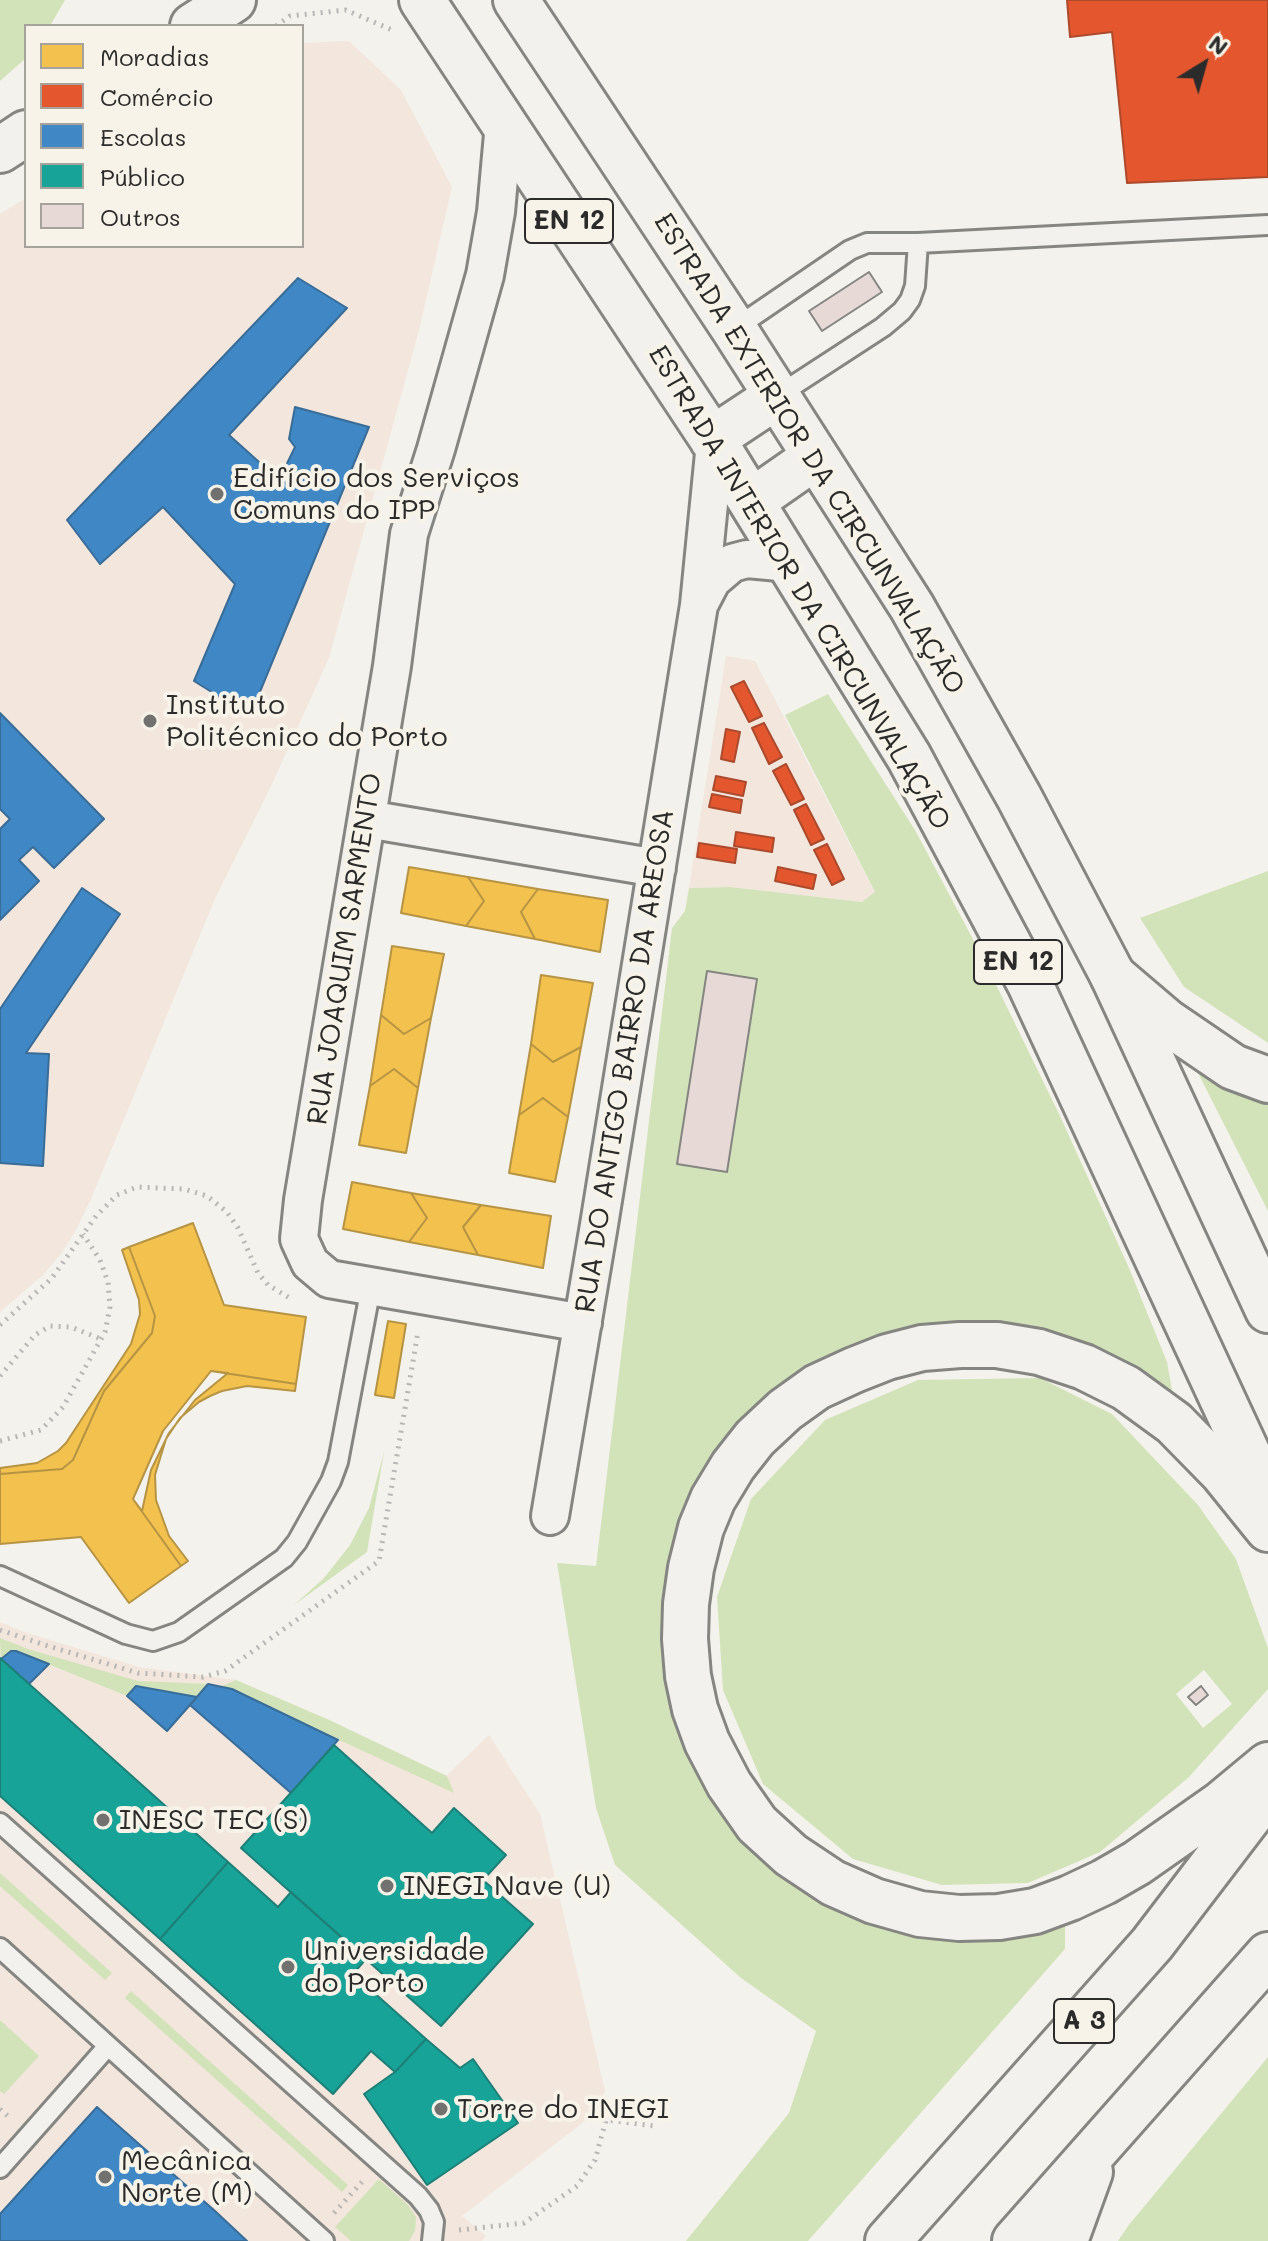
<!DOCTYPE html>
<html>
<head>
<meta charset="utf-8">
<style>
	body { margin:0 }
	#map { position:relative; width:1268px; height:2241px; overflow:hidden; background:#f4f2ec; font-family:Mali,sans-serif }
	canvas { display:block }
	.legend { position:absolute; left:24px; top:24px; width:280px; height:224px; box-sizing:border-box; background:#f7f3e8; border:2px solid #a5a39c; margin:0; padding:10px 14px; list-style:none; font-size:24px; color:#2b2b2b }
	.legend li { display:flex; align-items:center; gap:16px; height:40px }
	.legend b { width:40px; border:2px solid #a5a39c }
	.north { position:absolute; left:1164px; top:24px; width:80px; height:80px; -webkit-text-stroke:6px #f7f3e8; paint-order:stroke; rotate:37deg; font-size:22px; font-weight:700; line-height:32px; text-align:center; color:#2b2b2b }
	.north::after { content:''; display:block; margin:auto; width:28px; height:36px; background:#2b2b2b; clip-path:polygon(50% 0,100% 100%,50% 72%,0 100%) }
</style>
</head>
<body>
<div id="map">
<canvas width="1268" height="2241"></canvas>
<ul class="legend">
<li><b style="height:22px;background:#f2c14e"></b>Moradias</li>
<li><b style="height:22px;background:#e4572e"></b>Comércio</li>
<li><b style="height:22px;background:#3f88c5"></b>Escolas</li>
<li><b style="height:22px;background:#17a398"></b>Público</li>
<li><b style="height:22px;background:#e7dad6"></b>Outros</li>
</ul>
<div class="north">N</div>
</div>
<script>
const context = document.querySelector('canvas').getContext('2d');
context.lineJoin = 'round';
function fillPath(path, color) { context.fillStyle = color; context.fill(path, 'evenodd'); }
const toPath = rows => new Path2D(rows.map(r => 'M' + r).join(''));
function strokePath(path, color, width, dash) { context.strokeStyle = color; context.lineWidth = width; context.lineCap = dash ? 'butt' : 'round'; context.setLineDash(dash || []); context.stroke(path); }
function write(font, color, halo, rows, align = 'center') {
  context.font = font + ' Mali,sans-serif'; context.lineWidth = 8; context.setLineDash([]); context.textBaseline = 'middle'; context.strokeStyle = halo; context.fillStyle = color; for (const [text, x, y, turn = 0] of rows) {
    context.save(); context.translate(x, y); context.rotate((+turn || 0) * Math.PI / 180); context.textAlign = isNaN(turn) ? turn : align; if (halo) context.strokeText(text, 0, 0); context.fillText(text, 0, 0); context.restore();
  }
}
fillPath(toPath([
	[349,41,401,90,452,187,419,330,329,658,272,784,214,901,91,1199,75,1232,61,1254,43,1275,0,1312,0,214,26,198,26,246,302,246,302,43],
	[726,656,755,661,875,893,862,902,730,887,689,888],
	[0,1622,24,1632,139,1667,236,1680,327,1719,446,1776,489,1735,540,1814,605,2091,597,2108,581,2124,462,2216,486,2236,482,2241,0,2241]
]), '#f2e6dd');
fillPath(toPath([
	[0,0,65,0,50,26,26,26,26,58,0,81],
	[828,694,915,830,984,960,1060,1116,1129,1268,1167,1362,1172,1390,1163,1392,988,1323,938,1324,895,1335,849,1355,674,1550,665,1590,664,1634,779,1867,1065,1923,1065,1949,808,2241,686,2241,789,2113,816,2031,741,1978,615,1865,596,1808,557,1563,596,1566,672,928,685,911,689,888,730,887,862,902,875,892,785,715],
	[1268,871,1268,1043,1184,987,1140,918],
	[1194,1065,1268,1098,1268,1211],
	[1040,1378,1112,1414,1198,1505,1236,1559,1268,1648,1268,1689,1189,1777,1100,1852,1028,1883,942,1885,853,1859,763,1784,723,1690,717,1597,751,1499,825,1420,918,1380],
	[1204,1670,1232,1704,1203,1728,1176,1694],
	[384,1452,367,1552,294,1605,324,1578,350,1545,369,1508],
	[0,1638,28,1649,138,1681,208,1684,197,1697,136,1686,127,1696,16,1651,7,1653,1,1659],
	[236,1680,327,1719,447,1776,454,1793,222,1686],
	[0,1873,112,1973,105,1980,0,1886],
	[131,1991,348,2185,342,2192,125,1998],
	[0,2020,39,2056,4,2094,0,2091],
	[1268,2057,1268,2241,1118,2241,1128,2226],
	[379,2179,408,2205,416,2217,415,2231,409,2241,351,2241,335,2227]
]), '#d3e3b9');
const homes = toPath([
	[409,867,468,877,484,901,466,926,401,913,409,867],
	[468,877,538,889,521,912,535,939,466,926,484,901,468,877],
	[538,889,608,900,600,952,535,939,521,912,538,889],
	[392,946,444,954,431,1018,404,1034,381,1015,392,946],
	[541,975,593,983,581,1047,553,1062,531,1044,541,975],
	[381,1015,404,1034,431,1018,418,1088,394,1069,370,1086,381,1015],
	[531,1044,553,1062,581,1047,568,1117,543,1098,519,1115,531,1044],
	[394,1069,418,1088,406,1153,359,1145,370,1086,394,1069],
	[543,1098,568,1117,555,1182,509,1173,519,1115,543,1098],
	[352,1182,411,1193,427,1218,409,1242,343,1229,352,1182],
	[411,1193,481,1205,463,1227,478,1255,409,1242,427,1218,411,1193],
	[481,1205,551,1216,543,1268,478,1255,463,1227,481,1205],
	[193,1223,224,1305,306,1317,296,1384,211,1371,163,1431,133,1499,181,1566,129,1603,81,1537,0,1544,0,1474,62,1469,73,1460,104,1391,152,1333,155,1316,129,1247,193,1223],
	[129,1247,155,1316,152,1333,104,1391,73,1460,62,1469,0,1474,0,1468,37,1463,58,1451,66,1443,131,1344,140,1314,139,1300,122,1250,129,1247],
	[388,1321,406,1324,394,1398,375,1395,388,1321],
	[211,1371,228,1373,195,1400,169,1433,151,1470,142,1511,133,1499,163,1431,211,1371],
	[211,1371,296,1384,295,1391,247,1386,222,1391,210,1396,199,1402,180,1418,166,1439,155,1475,156,1500,169,1536,188,1561,181,1566,133,1499,163,1431,211,1371]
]);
fillPath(homes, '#f2c14e');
strokePath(homes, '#b69444', 2);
const shops = toPath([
	[1067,0,1268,0,1268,177,1127,183,1112,32,1070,37,1067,0],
	[744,681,762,716,749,722,731,687,744,681],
	[764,723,782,757,769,764,752,728,764,723],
	[726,729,740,732,734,762,721,759,726,729],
	[786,764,804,799,791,805,773,771,786,764],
	[716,776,746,782,743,796,713,790,716,776],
	[712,794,742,800,740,813,709,807,712,794],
	[806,804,824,839,811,845,794,810,806,804],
	[736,832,774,838,772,852,734,846,736,832],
	[699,843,737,849,735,863,697,857,699,843],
	[827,844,844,879,832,885,814,850,827,844],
	[778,867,816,875,813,889,775,881,778,867]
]);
fillPath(shops, '#e4572e');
strokePath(shops, '#ac4a2d', 2);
const schools = toPath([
	[298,278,347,308,229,435,279,480,295,447,289,439,295,407,369,427,250,716,194,681,235,584,163,507,100,564,67,520,298,278],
	[0,713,104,819,54,868,33,847,19,860,39,881,0,920,0,829,10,819,0,809,0,713],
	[82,888,120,914,26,1053,49,1054,43,1166,0,1163,0,1009,82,888],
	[11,1651,16,1651,49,1664,29,1684,1,1659,11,1651],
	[208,1684,232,1689,338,1740,291,1793,190,1705,208,1684],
	[136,1686,197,1697,167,1731,127,1696,136,1686],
	[97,2107,215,2211,247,2241,0,2241,0,2214,97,2107]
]);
fillPath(schools, '#3f88c5');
strokePath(schools, '#396c97', 2);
const public = toPath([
	[0,1658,228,1862,160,1939,0,1796,0,1658],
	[334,1745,432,1833,454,1808,506,1855,483,1880,533,1924,441,2026,241,1848,334,1745],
	[228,1862,278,1907,291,1892,366,1959,353,1974,426,2039,395,2072,371,2051,333,2094,160,1939,228,1862],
	[426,2039,460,2068,473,2059,518,2123,427,2185,364,2094,395,2072,426,2039]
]);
fillPath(public, '#17a398');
strokePath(public, '#1d7f77', 2);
const building = toPath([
	[869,272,882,292,822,331,809,311,869,272],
	[707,971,757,979,727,1172,677,1164,707,971],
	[1201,1686,1208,1695,1196,1705,1188,1697,1201,1686]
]);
fillPath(building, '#e7dad6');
strokePath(building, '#858582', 2);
const lane = toPath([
	[918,243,1268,225],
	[734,329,850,250,867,243,918,243,915,286,910,300,902,311,883,327,777,396],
	[0,1576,126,1634,153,1641,179,1632,284,1558,297,1542,331,1481,338,1462,371,1287],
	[0,1823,418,2196,429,2210,434,2222,432,2241],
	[0,1948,324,2241],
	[0,2168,108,2046]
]);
const street = toPath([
	[504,123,496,212,485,275,436,449,409,534,392,666,303,1200,299,1239,310,1263,329,1279,583,1323],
	[700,603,712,580,732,563,747,559,790,563],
	[367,819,657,868],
	[550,1516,599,1225,699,605,715,443]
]);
const secondary = toPath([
	[193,26,233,0],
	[0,150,26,133]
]);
const primary = toPath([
	[422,0,715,443,909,757,1030,984,1253,1465,1268,1508],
	[516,0,734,329,912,607,1019,797,1113,976,1268,1310],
	[712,439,777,396],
	[752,501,815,457]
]);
const highway = toPath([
	[1113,976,1167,1022,1233,1067,1268,1080],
	[1268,1529,1222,1472,1174,1423,1126,1388,1084,1367,1039,1352,997,1345,960,1345,922,1348,887,1357,854,1370,817,1387,785,1410,755,1438,733,1466,713,1499,701,1528,691,1568,686,1604,685,1639,688,1676,695,1709,707,1742,729,1784,757,1824,791,1855,833,1883,874,1901,920,1914,959,1918,999,1917,1035,1911,1070,1898,1104,1882,1137,1863,1221,1804,1268,1765],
	[888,2241,1152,1944,1268,1792],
	[1015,2241,1268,1955],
	[1065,2241,1090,2172]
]);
strokePath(lane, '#858582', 24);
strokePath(street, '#858582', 42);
strokePath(secondary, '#858582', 50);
strokePath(primary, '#858582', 50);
strokePath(highway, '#858582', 50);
strokePath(toPath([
	[276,26,290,16,346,10,392,30],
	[0,1325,52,1278,96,1216,117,1195,137,1187,184,1189,207,1196,227,1212,238,1228,258,1273,268,1285,293,1300],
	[0,1376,35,1335,50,1326,71,1327,101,1339],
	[0,1441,41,1430,63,1407,105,1332,110,1307,108,1282,100,1260,83,1234],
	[0,1630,45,1645,138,1673,203,1677,225,1671,379,1561,418,1332],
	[0,2109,10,2118],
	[334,2213,362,2182],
	[459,2230,524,2223,577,2186,595,2160,606,2120,655,2126]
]), '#b8b7b5', 5, [2, 6]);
strokePath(lane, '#f2f1ed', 18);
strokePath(street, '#f2f1ed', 36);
strokePath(secondary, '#f2f1ed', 44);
strokePath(primary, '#f2f1ed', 44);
strokePath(highway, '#f2f1ed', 44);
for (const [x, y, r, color] of [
	[217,494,8,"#71716f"],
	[150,721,8,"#71716f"],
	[103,1820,8,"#71716f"],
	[387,1886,8,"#71716f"],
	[288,1967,8,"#71716f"],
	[441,2109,8,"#71716f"],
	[105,2177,8,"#71716f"]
]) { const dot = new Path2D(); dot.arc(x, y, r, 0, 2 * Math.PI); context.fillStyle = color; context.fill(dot); strokePath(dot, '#f7f3e8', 3); }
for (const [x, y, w] of [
	[569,221,88],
	[1018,962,88],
	[1084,2021,60]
]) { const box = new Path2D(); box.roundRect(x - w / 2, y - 22, w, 44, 6); context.fillStyle = '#f7f3e8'; context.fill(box); strokePath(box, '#2b2b2b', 2); }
write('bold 26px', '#2b2b2b', null, [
	["EN 12",569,221],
	["EN 12",1018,962],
	["A 3",1084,2021]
]);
write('28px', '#2b2b2b', '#f7f3e8', [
	["ESTRADA EXTERIOR DA CIRCUNVALAÇÃO",809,454,58],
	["ESTRADA INTERIOR DA CIRCUNVALAÇÃO",799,588,59],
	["RUA JOAQUIM SARMENTO",345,949,-81],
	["RUA DO ANTIGO BAIRRO DA AREOSA",625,1061,-81]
]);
write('28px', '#2b2b2b', '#f7f3e8', [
	["Edifício dos Serviços",233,478],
	["Comuns do IPP",233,510],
	["Instituto",166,705],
	["Politécnico do Porto",166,737],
	["INESC TEC (S)",119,1820],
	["INEGI Nave (U)",403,1886],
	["Universidade",304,1951],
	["do Porto",304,1983],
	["Torre do INEGI",457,2109],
	["Mecânica",121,2161],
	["Norte (M)",121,2193]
], 'left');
</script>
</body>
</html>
